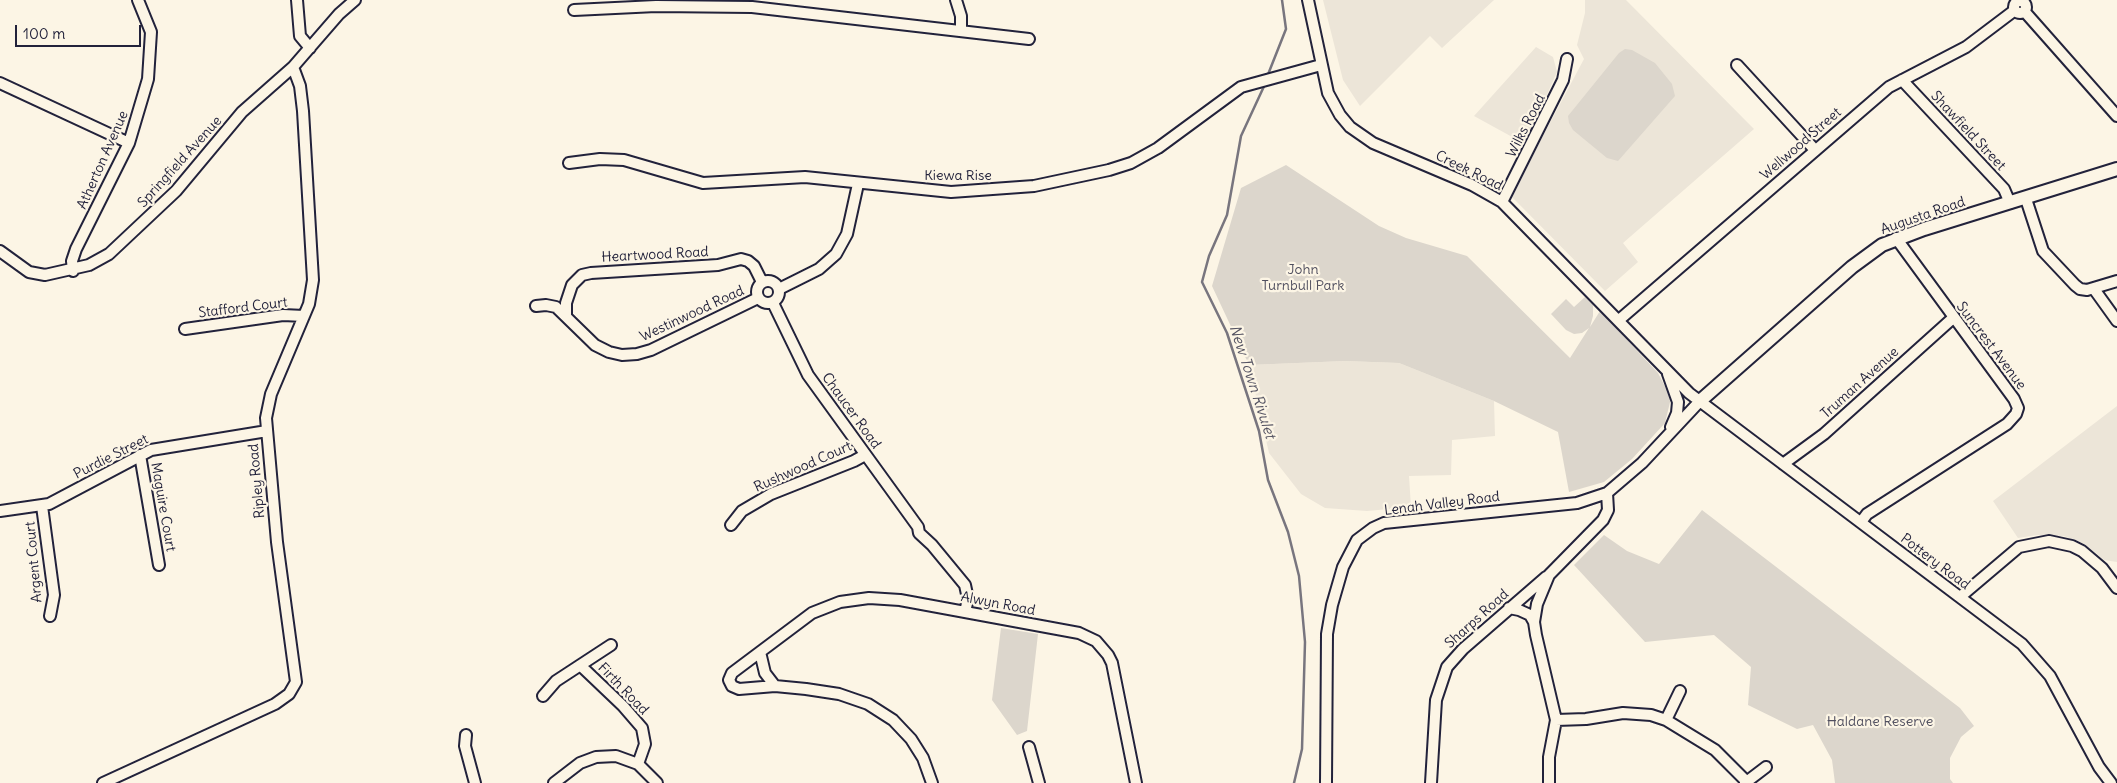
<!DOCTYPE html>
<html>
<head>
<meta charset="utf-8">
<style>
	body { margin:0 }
	#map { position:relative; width:2117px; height:783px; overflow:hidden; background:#fcf5e5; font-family:Delius,sans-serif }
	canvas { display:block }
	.scale { position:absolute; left:15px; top:25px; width:126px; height:22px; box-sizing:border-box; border:2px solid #22223b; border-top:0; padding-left:6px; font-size:15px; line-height:18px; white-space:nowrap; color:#22223b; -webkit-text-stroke:4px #fcf5e5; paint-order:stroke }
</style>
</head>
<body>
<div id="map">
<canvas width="2117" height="783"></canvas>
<div class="scale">100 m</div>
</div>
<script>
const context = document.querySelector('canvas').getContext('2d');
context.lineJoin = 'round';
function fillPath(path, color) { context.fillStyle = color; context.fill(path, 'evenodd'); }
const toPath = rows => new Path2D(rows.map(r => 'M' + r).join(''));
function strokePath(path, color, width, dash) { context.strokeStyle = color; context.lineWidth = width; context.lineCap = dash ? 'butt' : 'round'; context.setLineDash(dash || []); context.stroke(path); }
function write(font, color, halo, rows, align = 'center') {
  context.font = font + ' Delius,sans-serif'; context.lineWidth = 4.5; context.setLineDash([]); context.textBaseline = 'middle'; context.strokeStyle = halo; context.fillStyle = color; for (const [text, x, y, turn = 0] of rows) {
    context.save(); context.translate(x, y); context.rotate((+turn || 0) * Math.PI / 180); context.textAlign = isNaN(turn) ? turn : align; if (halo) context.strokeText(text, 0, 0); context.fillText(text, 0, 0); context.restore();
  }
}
fillPath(toPath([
	[1323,0,1494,0,1442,48,1430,36,1360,106,1343,80],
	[1585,0,1626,0,1754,129,1623,243,1638,262,1605,291,1511,196,1584,59,1577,45,1585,13],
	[1536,47,1553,57,1557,72,1525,144,1474,116],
	[1345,361,1399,363,1494,401,1495,436,1452,440,1451,475,1409,476,1411,507,1367,511,1325,508,1301,494,1269,453,1249,365],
	[2117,406,2117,562,2104,560,2086,545,2064,536,2037,535,2018,538,1993,501]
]), '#ece5d8');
fillPath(toPath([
	[1625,49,1632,50,1655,63,1672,84,1675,96,1618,161,1607,158,1573,130,1569,123,1568,116,1619,53],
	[1286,165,1379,226,1406,238,1467,256,1570,358,1589,328,1582,333,1574,334,1566,330,1551,314,1566,299,1574,307,1585,297,1593,305,1593,316,1590,327,1600,311,1658,373,1671,398,1665,423,1632,459,1604,482,1569,492,1558,432,1494,401,1399,363,1345,361,1249,365,1212,286,1241,188],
	[1702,510,1960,708,1974,726,1961,737,1950,758,1950,779,1953,783,1835,783,1832,760,1813,725,1797,729,1748,705,1751,667,1714,635,1645,642,1574,565,1604,535,1627,551,1659,564],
	[1001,628,1038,634,1027,731,1017,735,992,700]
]), '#dcd6cc');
strokePath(toPath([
	[1267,77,1286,29,1282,0],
	[1266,82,1241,136,1227,215,1209,256,1202,282,1227,333,1259,431,1268,480,1288,532,1299,576,1305,642,1302,749,1294,783]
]), '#78757e', 2.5);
const minor = toPath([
	[297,0,300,36,310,48],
	[956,0,961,16,961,29],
	[1308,0,1328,93,1340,115,1350,127,1373,143,1472,185,1502,202,1689,393,2022,644,2050,676,2099,767,2111,783],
	'2014 7a6 6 0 1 1 12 0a6 6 0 1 1-12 0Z',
	[574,10,656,6,752,7,1029,39],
	[2025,12,2117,116],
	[1737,65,1815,150],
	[1902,80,2004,189,2010,203],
	[0,83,129,143],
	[569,163,600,159,624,160,703,183,805,177,951,192,1034,186,1109,170,1131,163,1158,148,1241,87,1321,65],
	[2026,199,2043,251,2075,285,2080,289,2087,290,2117,281],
	[1502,202,1563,80,1567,59],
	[0,251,29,272,45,275,89,265,109,254,176,191,242,112,293,67,339,14,355,0],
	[73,271,72,261,76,249,129,143,148,79,151,32,138,0],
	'757 292a11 11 0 1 1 22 0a11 11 0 1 1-22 0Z',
	[779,289,819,269,836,254,847,234,858,184],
	[2094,289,2117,321],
	[773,303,808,375,918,527,919,533,932,545,965,585,968,599,965,612],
	[536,306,546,305,556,307,595,345,609,352,622,355,637,354,651,350,758,298],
	[566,315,566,303,572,285,582,275,591,273,718,265,741,259,748,261,754,266,762,282],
	[1619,320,1889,87,1966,47,2015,10],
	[185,329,283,315,304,316],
	[1668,374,1678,402,1677,413,1671,427],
	[140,455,159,565],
	[1783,464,1824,434,1953,318],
	[1607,493,1608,510,1603,520,1549,575,1537,604,1534,622,1536,635,1556,720,1586,719,1623,713,1651,715,1666,720,1715,750,1748,783],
	[42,506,54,595,50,616],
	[0,511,49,504,151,450,267,431],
	[1861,522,1867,514,2007,424,2016,414,2018,408,2014,399,1896,238],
	[731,525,742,511,771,494,854,461,865,455],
	[1960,597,2019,547,2049,541,2072,546,2082,551,2102,568,2117,588],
	[1509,608,1519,610,1530,615,1534,622],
	[760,652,732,673,729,680,732,686,739,689,775,686,806,689,839,694,868,704,893,720,911,739,923,758,932,783],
	[581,666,623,706,642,728,645,744,638,764,657,783],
	[775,686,765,673,760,652,812,613,840,602,869,598,900,600,1079,633,1096,641,1108,655,1112,663,1136,783],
	[543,696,556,681,611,645],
	[1666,720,1680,691],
	[466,735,465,746,475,783],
	[1029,747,1039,783],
	[103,783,275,704,289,694,296,682,277,542,266,418,271,394,309,304,313,280,303,111,300,86,293,67],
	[554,783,580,763,596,757,616,756,638,764],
	[1326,783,1327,634,1332,605,1343,567,1357,540,1373,528,1384,523,1577,503,1607,493,1642,463,1700,401],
	[1431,783,1436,700,1447,667,1463,649,1546,577],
	[1549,783,1549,757,1556,720],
	[1745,783,1766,767]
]);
const major = toPath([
	[1700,401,1852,267,1882,245,1924,229,2117,169]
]);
strokePath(minor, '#22223b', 14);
strokePath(major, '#22223b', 16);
strokePath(minor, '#fcf5e5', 10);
strokePath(major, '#fcf5e5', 12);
write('14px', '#22223b', '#fcf5e5', [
	["Wilks Road",1526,126,-63],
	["Shawfield Street",1968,131,47],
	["Wellwood Street",1801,144,-41],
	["Atherton Avenue",103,160,-66],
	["Springfield Avenue",180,162,-48],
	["Creek Road",1469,171,26],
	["Kiewa Rise",958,176],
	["Augusta Road",1923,216,-19],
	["Heartwood Road",655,255,-3],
	["Stafford Court",243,308,-7],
	["Westinwood Road",692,314,-25],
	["Suncrest Avenue",1991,346,53],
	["Truman Avenue",1860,383,-42],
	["Chaucer Road",851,411,54],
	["Purdie Street",111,457,-27],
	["Rushwood Court",803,467,-24],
	["Ripley Road",257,481,-95],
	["Lenah Valley Road",1442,504,-7],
	["Maguire Court",163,507,80],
	["Argent Court",34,562,-95],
	["Pottery Road",1935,562,37],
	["Alwyn Road",998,604,11],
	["Sharps Road",1477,619,-42],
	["Firth Road",623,689,46]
]);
write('14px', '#504f5f', '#fcf5e5', [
	["John",1303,270],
	["Turnbull Park",1303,286],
	["Haldane Reserve",1880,722]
]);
write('italic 15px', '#545362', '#fcf5e5', [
	["New Town Rivulet",1252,382,72]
]);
</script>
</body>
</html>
